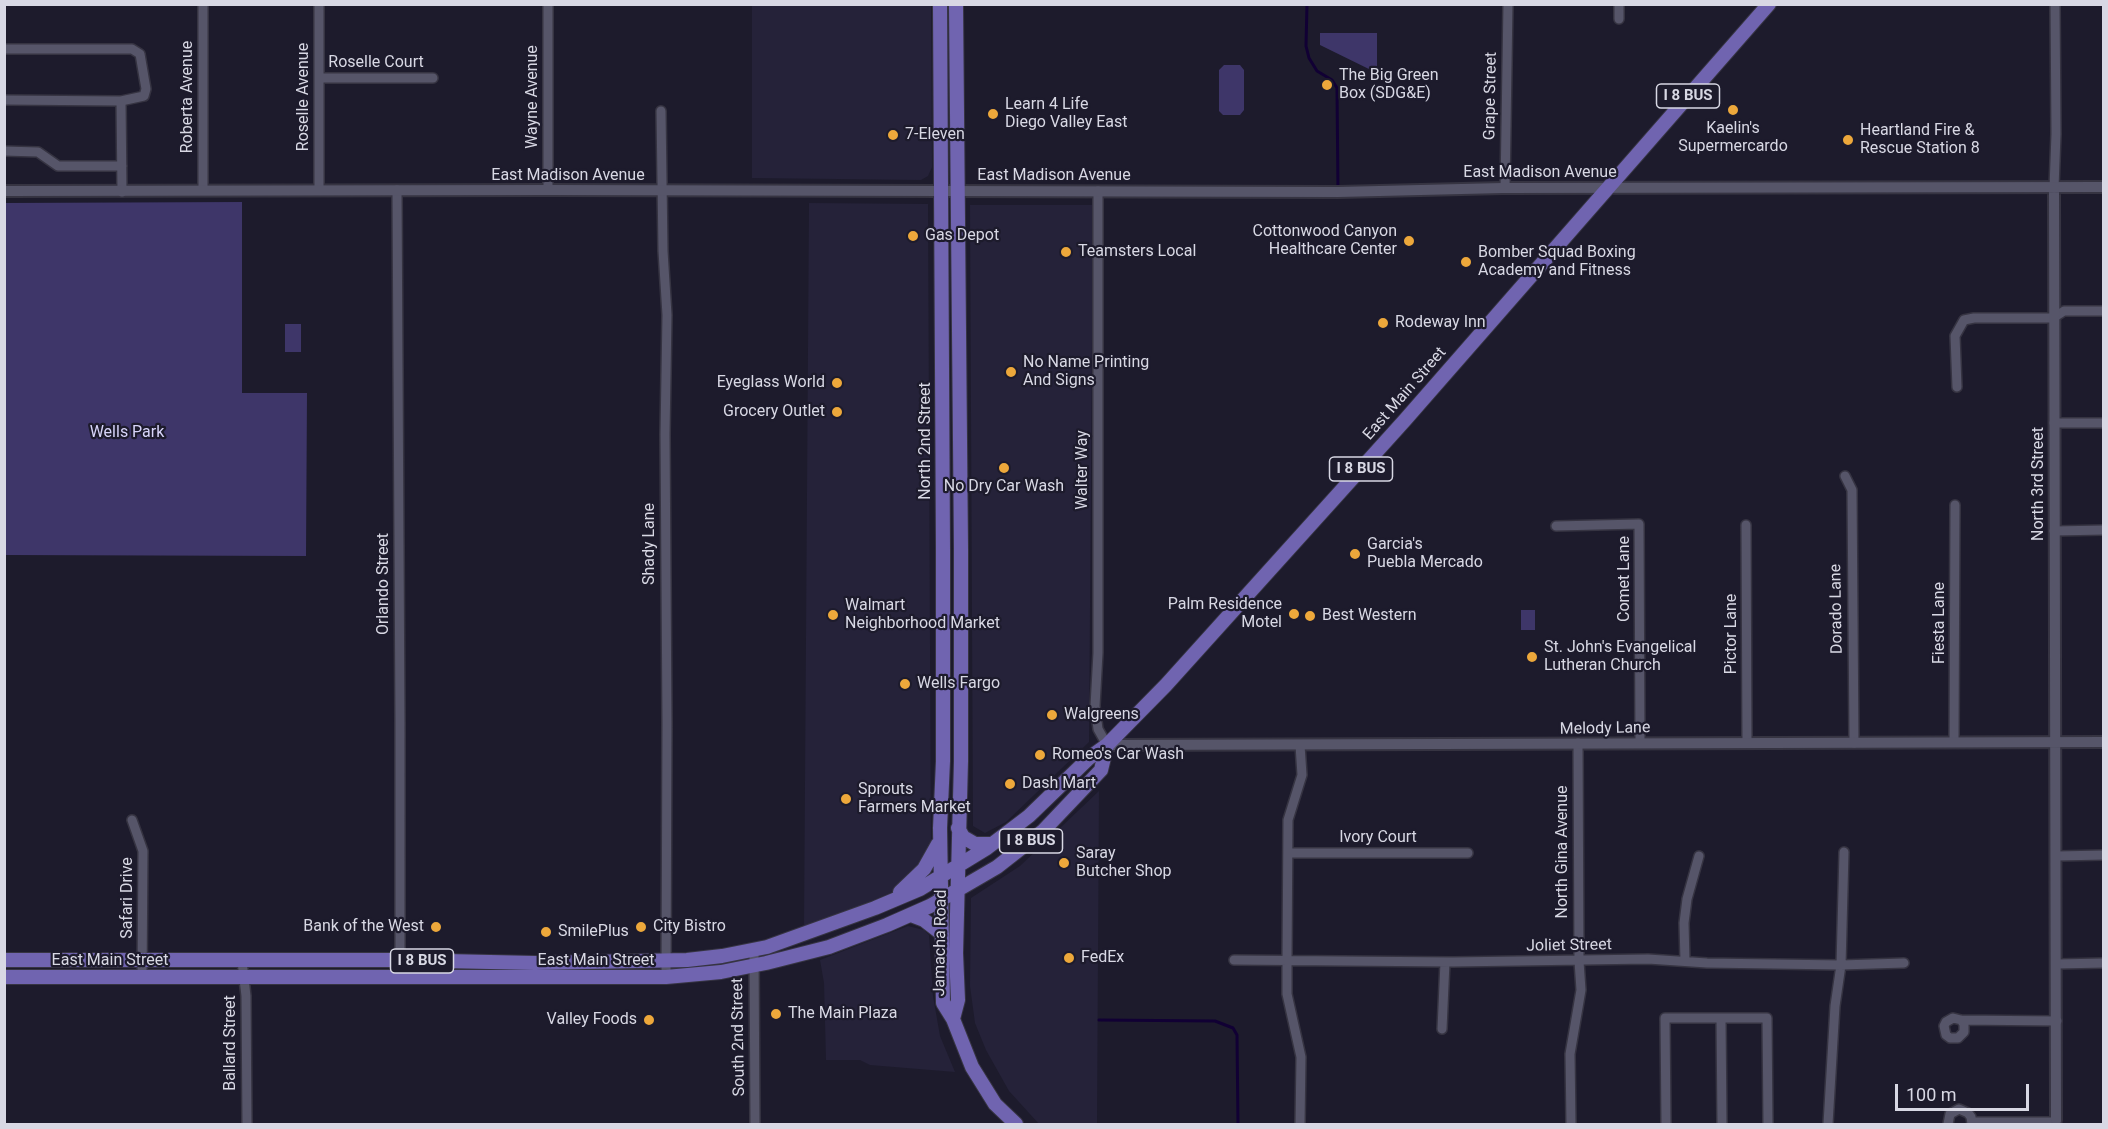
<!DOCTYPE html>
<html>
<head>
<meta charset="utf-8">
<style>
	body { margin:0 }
	#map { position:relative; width:2108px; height:1129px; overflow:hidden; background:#1d1b2c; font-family:Roboto,sans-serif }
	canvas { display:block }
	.frame { position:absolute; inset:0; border:6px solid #d8d8e4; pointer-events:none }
	.scale { position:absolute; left:1895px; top:1084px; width:134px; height:27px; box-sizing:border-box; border:3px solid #d8d8e4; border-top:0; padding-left:8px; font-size:18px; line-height:21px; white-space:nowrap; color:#d8d8e4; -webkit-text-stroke:4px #1d1b2c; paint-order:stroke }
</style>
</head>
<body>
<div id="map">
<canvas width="2108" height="1129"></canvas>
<div class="frame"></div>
<div class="scale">100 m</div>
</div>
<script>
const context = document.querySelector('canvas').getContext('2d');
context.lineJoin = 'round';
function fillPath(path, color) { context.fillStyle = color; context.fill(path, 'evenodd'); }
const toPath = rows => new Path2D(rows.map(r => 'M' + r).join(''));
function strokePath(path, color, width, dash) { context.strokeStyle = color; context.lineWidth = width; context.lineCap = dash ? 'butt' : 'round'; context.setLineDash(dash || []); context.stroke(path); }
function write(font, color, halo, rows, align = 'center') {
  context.font = font + ' Roboto,sans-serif'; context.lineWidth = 4.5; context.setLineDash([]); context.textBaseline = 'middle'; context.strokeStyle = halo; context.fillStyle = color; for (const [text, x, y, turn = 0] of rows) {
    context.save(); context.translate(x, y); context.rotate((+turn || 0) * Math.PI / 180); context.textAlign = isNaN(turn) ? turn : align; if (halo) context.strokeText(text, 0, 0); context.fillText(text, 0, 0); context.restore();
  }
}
fillPath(toPath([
	[752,5,931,5,932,167,928,176,921,180,752,178],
	[809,203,928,204,931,865,909,888,804,926],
	[970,205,1093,205,1089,742,1006,822,985,833,973,826],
	[1099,791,1097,1124,1039,1124,1009,1091,986,1050,975,1023,970,986,971,898,1020,866],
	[908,926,924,930,929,935,933,996,940,1036,955,1072,870,1065,860,1060,826,1060,824,983,820,960]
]), '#252239');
fillPath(toPath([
	[1320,33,1377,33,1377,73,1320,45],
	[1224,65,1240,65,1244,70,1244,110,1240,115,1223,115,1219,111,1219,70],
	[242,202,242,393,307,393,306,556,5,555,5,203],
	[285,324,301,324,301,352,285,352],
	[1535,610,1535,630,1521,630,1521,610]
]), '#3e3669');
strokePath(toPath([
	[1307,4,1306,46,1309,58,1317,71,1332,80,1337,88,1338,191],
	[1099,1020,1215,1021,1233,1028,1237,1035,1238,1124]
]), '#110034', 3);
const minor = toPath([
	[203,4,203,190],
	[319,4,319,190],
	[548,4,548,190],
	[1619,19,1619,4],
	[4,49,132,49,140,54,146,89,144,96,121,101,4,100],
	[319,78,433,78],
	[121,101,122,192],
	[661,111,663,251,667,315,665,434,667,723,666,977],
	[4,151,38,152,58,166,122,166],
	[1505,188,1508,4],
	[2054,188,2056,134,2055,4],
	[397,190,400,722,400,977],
	[1098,191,1098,653,1095,706,1098,729,1107,745],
	[1957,387,1955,336,1964,320,1974,318,2053,318,2064,311,2104,311],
	[2054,423,2104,423],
	[1845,476,1852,490,1854,743],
	[1746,525,1747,743],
	[1556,526,1639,524,1640,743],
	[2054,531,2104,530],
	[1954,742,1955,505],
	[132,820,143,851,142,978],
	[1288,853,1468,853],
	[2057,856,2104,855],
	[754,949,755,1124],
	[1234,960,1453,962,1648,959,1707,963,1841,965,1904,963],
	[242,961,246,996,247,1124],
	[1685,961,1684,923,1687,899,1699,856],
	[2057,964,2104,963],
	[1721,1018,1722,1124],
	[1961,1020,1964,1024,1964,1032,1958,1038,1950,1038,1946,1035,1944,1026,1946,1022,1953,1018,1961,1020,2057,1021],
	[1442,1029,1445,962],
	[1972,1122,2056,1122,2056,1120],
	[1300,1124,1301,1057,1287,994,1287,960,1288,820,1302,775,1300,745],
	[1571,1124,1570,1054,1581,990,1579,961,1578,743],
	[1666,1124,1665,1018,1767,1018,1768,1124],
	[1828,1124,1835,1006,1841,965,1844,852],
	[1948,1124,1950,1114,1959,1109,1968,1113,1971,1117,1972,1124]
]);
const tertiary = toPath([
	[2054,188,2056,1120],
	[4,191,548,190,1338,192,1503,188,2104,187],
	[1107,745,2104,742]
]);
const primary = toPath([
	[940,4,943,549,943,761,940,828,943,1003,953,1019,972,1067,995,1104,1016,1124],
	[958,828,963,837,975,844,992,844],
	[900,892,924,869,938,844],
	[911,915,924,920,942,934],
	[4,960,400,960,535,963,687,960,722,956,767,947,875,908,920,889,987,848,1029,816,1089,758,1107,745,1166,685,1405,420,1769,4],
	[4,977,666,977,721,972,766,963,829,947,887,925,930,906,997,867,1043,831,1101,770,1107,745],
	[953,1019,958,1000,956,953,961,761,961,549,956,4]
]);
strokePath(minor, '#363442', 12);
strokePath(tertiary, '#363442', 14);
strokePath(primary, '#363442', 16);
strokePath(minor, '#565569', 9);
strokePath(tertiary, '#565569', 10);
strokePath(primary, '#7064b0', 14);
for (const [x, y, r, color] of [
	[1327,85,6,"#eda83b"],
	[1733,110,6,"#eda83b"],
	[993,114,6,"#eda83b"],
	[893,135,6,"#eda83b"],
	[1848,140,6,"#eda83b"],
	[913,236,6,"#eda83b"],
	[1409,241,6,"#eda83b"],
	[1066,252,6,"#eda83b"],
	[1466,262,6,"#eda83b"],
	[1383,323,6,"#eda83b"],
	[1011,372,6,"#eda83b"],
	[837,383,6,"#eda83b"],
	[837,412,6,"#eda83b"],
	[1004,468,6,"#eda83b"],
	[1355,554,6,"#eda83b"],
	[1294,614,6,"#eda83b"],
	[833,615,6,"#eda83b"],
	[1310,616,6,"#eda83b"],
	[1532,657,6,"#eda83b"],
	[905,684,6,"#eda83b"],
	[1052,715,6,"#eda83b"],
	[1040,755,6,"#eda83b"],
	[1010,784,6,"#eda83b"],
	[846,799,6,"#eda83b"],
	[1064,863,6,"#eda83b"],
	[436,927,6,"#eda83b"],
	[641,927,6,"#eda83b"],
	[546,932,6,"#eda83b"],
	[1069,958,6,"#eda83b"],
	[776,1014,6,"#eda83b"],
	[649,1020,6,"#eda83b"]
]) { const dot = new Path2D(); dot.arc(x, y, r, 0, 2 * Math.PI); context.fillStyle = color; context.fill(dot); strokePath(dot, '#1d1b2c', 2); }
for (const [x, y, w] of [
	[1688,96,63],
	[1361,469,63],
	[1031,841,63],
	[422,961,63]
]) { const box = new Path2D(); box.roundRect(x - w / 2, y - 12, w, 24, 4.5); context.fillStyle = '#1d1b2c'; context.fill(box); strokePath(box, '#d8d8e4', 1.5); }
write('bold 15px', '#d8d8e4', null, [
	["I 8 BUS",1688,96],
	["I 8 BUS",1361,469],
	["I 8 BUS",1031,841],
	["I 8 BUS",422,961]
]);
write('16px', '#d8d8e4', '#1d1b2c', [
	["Roselle Court",376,63],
	["Grape Street",1491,96,-89],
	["Roberta Avenue",188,97,-90],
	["Roselle Avenue",304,97,-90],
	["Wayne Avenue",533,97,-90],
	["East Madison Avenue",1540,173],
	["East Madison Avenue",568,176],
	["East Madison Avenue",1054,176],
	["East Main Street",1405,394,-49],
	["North 2nd Street",926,441,-90],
	["Walter Way",1083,470,-90],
	["North 3rd Street",2039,484,-90],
	["Shady Lane",650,544,-90],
	["Comet Lane",1625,579,-90],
	["Orlando Street",384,584,-90],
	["Dorado Lane",1837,609,-91],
	["Fiesta Lane",1940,623,-90],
	["Pictor Lane",1732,634,-90],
	["Melody Lane",1605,729,-1],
	["Ivory Court",1378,838],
	["North Gina Avenue",1563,852,-90],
	["Safari Drive",128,898,-90],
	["Jamacha Road",941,943,-89],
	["Joliet Street",1569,946,-1],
	["East Main Street",110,961],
	["East Main Street",596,961],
	["South 2nd Street",739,1037,-91],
	["Ballard Street",231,1043,-90]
]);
write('16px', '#d8d8e4', '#1d1b2c', [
	["The Big Green",1339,76],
	["Box (SDG&E)",1339,94],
	["Learn 4 Life",1005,105],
	["Diego Valley East",1005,123],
	["Kaelin's",1733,129,"center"],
	["Supermercardo",1733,147,"center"],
	["Heartland Fire &",1860,131],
	["Rescue Station 8",1860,149],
	["7-Eleven",905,135],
	["Cottonwood Canyon",1397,232,"right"],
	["Healthcare Center",1397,250,"right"],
	["Gas Depot",925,236],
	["Teamsters Local",1078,252],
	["Bomber Squad Boxing",1478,253],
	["Academy and Fitness",1478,271],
	["Rodeway Inn",1395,323],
	["No Name Printing",1023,363],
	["And Signs",1023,381],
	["Eyeglass World",825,383,"right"],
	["Grocery Outlet",825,412,"right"],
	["No Dry Car Wash",1004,487,"center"],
	["Garcia's",1367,545],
	["Puebla Mercado",1367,563],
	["Palm Residence",1282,605,"right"],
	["Motel",1282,623,"right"],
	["Walmart",845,606],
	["Neighborhood Market",845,624],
	["Best Western",1322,616],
	["St. John's Evangelical",1544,648],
	["Lutheran Church",1544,666],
	["Wells Fargo",917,684],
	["Walgreens",1064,715],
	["Romeo's Car Wash",1052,755],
	["Dash Mart",1022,784],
	["Sprouts",858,790],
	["Farmers Market",858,808],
	["Saray",1076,854],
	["Butcher Shop",1076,872],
	["Bank of the West",424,927,"right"],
	["City Bistro",653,927],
	["SmilePlus",558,932],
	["FedEx",1081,958],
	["The Main Plaza",788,1014],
	["Valley Foods",637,1020,"right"]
], 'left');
write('16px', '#d7d4f9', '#1d1b2c', [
	["Wells Park",127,433]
]);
</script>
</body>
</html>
